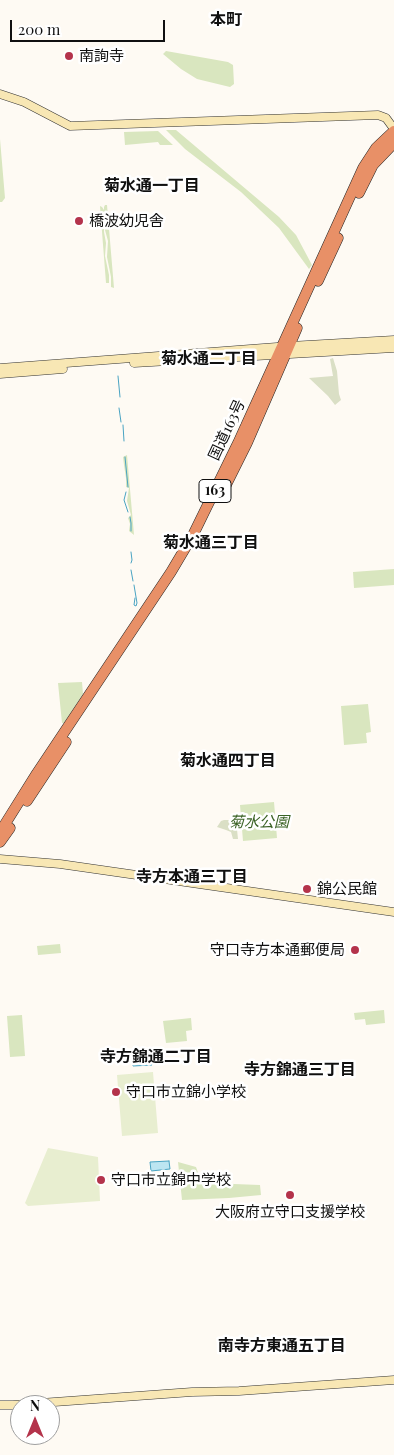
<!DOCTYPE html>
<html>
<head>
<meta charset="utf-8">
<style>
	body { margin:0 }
	#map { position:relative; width:394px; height:1455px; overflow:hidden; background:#fefaf3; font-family:"Playfair Display",serif }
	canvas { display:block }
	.north { position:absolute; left:10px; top:1395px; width:50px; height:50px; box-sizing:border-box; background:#fff; border:1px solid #9f9f9f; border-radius:50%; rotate:0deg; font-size:14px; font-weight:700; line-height:20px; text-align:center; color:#101010 }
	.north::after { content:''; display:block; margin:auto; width:18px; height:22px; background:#b4334b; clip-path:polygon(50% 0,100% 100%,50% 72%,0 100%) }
	.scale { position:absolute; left:10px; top:20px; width:155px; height:22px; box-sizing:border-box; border:2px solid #101010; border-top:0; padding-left:6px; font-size:15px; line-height:18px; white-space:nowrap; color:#101010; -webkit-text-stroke:4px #fff; paint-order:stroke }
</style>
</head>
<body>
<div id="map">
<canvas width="394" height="1455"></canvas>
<div class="north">N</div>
<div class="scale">200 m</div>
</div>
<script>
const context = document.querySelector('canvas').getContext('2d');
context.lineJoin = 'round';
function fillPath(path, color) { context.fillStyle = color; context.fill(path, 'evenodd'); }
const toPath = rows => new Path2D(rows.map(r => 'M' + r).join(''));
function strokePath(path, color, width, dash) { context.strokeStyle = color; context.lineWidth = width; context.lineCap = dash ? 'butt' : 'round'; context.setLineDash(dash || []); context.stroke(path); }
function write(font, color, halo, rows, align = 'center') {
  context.font = font + ' "Playfair Display","Noto Sans JP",serif'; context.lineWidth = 5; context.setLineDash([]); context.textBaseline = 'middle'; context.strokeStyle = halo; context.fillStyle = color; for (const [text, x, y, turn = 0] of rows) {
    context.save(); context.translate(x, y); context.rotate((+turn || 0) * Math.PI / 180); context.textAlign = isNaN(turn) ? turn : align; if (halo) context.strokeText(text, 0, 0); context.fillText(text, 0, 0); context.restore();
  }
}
fillPath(toPath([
	[166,51,228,62,233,65,234,84,230,87,197,79,181,69,163,54],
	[166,130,176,130,279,217,296,235,312,265,309,269,279,228,241,192,185,149],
	[158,131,173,145,160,145,158,142,125,145,124,132],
	[0,139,5,198,2,202,0,202],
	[105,205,107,205,114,288,111,287,111,277,107,257,108,241,105,230,106,225,104,218,104,207],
	[100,206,102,207,104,210,104,232,106,243,105,256,109,275,109,283,106,283],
	[127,455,134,535,129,531,130,524,128,518,131,515,127,501,129,488,126,487,126,478,124,465,123,457],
	[394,569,394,585,354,588,353,572],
	[82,682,83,694,64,723,62,723,58,683],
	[368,704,371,732,366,733,367,743,344,745,341,706],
	[274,802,277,838,243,841,240,805],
	[60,944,61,953,38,955,37,946],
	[384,1010,385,1023,366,1025,365,1019,355,1020,354,1013],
	[22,1015,25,1056,10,1057,7,1016],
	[191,1018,192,1030,186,1031,187,1041,166,1043,163,1021],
	[178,1162,196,1167,200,1178,207,1181,234,1184,260,1185,261,1195,229,1198,182,1200]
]), '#d9e6bf');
fillPath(toPath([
	[333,358,337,371,339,394,341,400,335,405,328,396,309,378,333,376,330,359],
	[224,820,236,820,238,839,233,839,231,832,226,830,217,827,221,821]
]), '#dadfc5');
fillPath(toPath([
	[153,1072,158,1133,122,1136,117,1075],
	[48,1148,98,1157,100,1201,28,1206,25,1203]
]), '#e8eed0');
const water = toPath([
	[151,1056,152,1065,133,1066,132,1057,151,1056],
	[169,1161,170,1169,151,1171,150,1162,169,1161]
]);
fillPath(water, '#bce5f1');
strokePath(water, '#49a3c2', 1);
strokePath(toPath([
	[118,376,120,397],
	[119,408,121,422],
	[123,425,124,441],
	[125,457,128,487],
	[126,492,124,500,128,512],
	[130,517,131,523,131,531],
	[131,552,132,560,131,563],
	[131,570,133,581],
	[134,585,137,603,136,606,134,605,135,598]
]), '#49a3c2', 1);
const secondary = toPath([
	[0,94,24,102,70,126,378,115,386,118,394,129],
	[134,363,394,348],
	[0,368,290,346,394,340],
	[0,374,63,369],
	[0,859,60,864,394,912],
	[0,1405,13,1405,192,1392,239,1391,394,1380]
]);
const highway = toPath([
	[359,193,373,165,394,143],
	[318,281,338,238],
	[223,491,247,443,297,328],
	[27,801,66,742],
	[0,832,37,773,171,572,193,535,238,443,363,168,376,148,394,131],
	[0,842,10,828]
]);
strokePath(secondary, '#323232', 9);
strokePath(highway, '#212121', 11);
strokePath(secondary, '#f8e7b4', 8);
strokePath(highway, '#e89067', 10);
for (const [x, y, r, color] of [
	[69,56,5,"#b4334b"],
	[79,221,5,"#b4334b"],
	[307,889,5,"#b4334b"],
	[355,950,5,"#b4334b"],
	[116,1092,5,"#b4334b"],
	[101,1180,5,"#b4334b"],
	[290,1195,5,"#b4334b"]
]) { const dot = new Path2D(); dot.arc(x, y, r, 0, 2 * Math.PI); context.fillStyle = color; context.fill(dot); strokePath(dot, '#fff', 2); }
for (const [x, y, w] of [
	[215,491,32]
]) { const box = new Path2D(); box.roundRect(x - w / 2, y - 11.5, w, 23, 4); context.fillStyle = '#fff'; context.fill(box); strokePath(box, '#101010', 1); }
write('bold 14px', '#101010', null, [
	["163",215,491]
]);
write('15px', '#101010', '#fff', [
	["南詢寺",79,56],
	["橋波幼児舎",89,221],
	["錦公民館",317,889],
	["守口寺方本通郵便局",345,950,"right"],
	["守口市立錦小学校",126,1092],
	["守口市立錦中学校",111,1180],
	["大阪府立守口支援学校",290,1212,"center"]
], 'left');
write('15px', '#101010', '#fff', [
	["国道163号",227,430,-65]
]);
write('italic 15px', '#3a6225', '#fff', [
	["菊水公園",259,822]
]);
write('bold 16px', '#101010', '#fff', [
	["本町",226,20],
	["菊水通一丁目",152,186],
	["菊水通二丁目",209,359],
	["菊水通三丁目",211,543],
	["菊水通四丁目",228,761],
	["寺方本通三丁目",192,877],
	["寺方錦通二丁目",156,1057],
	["寺方錦通三丁目",300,1070],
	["南寺方東通五丁目",282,1346]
]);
</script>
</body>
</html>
